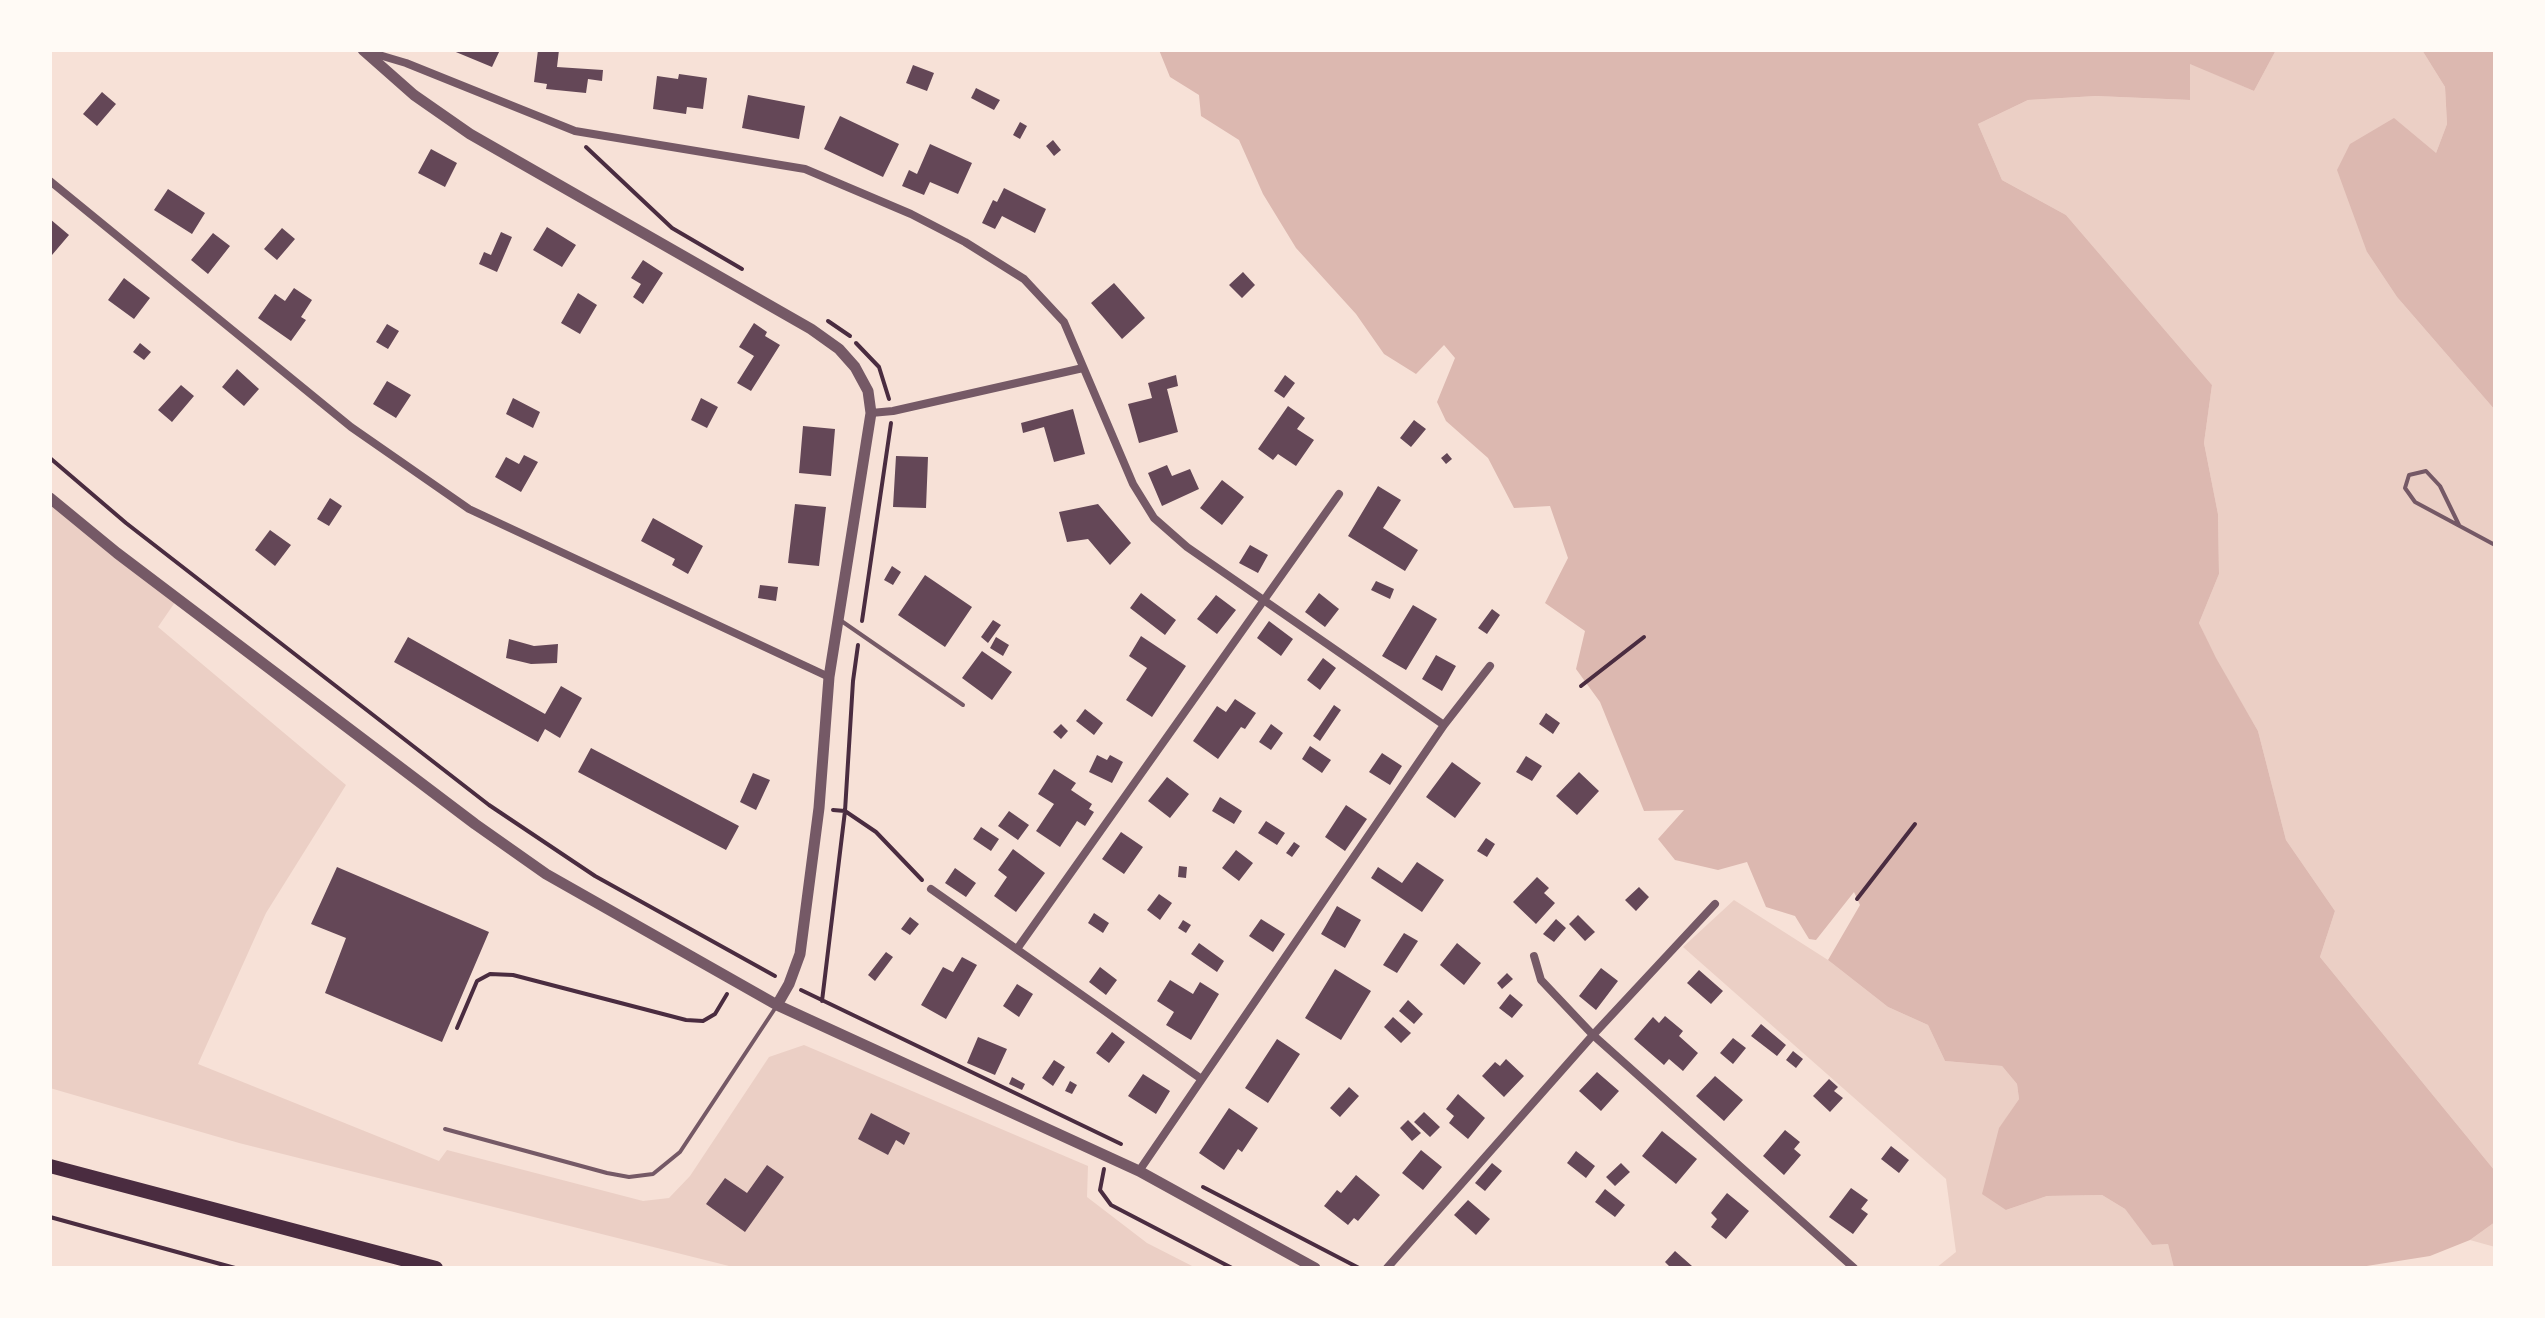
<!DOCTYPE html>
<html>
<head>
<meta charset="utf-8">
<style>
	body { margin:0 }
	#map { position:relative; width:2545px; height:1318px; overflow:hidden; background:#f7e1d7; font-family:"Space Grotesk",sans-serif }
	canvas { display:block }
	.frame { position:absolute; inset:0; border:52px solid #fffaf5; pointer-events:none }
</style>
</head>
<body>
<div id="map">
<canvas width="2545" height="1318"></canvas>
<div class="frame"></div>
</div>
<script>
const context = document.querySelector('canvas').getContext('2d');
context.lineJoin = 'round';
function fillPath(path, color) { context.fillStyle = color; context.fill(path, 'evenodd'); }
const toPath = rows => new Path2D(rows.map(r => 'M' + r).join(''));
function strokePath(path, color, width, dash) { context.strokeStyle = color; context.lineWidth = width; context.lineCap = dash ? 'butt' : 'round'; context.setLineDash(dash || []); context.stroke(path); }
fillPath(toPath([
	[2276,50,2422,50,2445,87,2447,124,2436,153,2367,252,2397,297,2495,410,2495,1171,2320,957,2335,911,2286,840,2258,731,2215,658,2199,623,2219,574,2218,514,2204,443,2212,385,2066,215,2002,180,1978,124,2028,100,2096,96,2190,100,2190,63,2254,91],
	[50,496,180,595,158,627,346,785,266,913,198,1064,439,1161,447,1150,643,1201,669,1198,690,1176,769,1057,804,1045,1088,1166,1087,1197,1147,1243,1196,1268,737,1268,239,1143,50,1088],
	[1734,900,1828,960,1888,1007,1928,1025,1945,1061,2002,1066,2017,1084,2019,1099,1999,1129,2006,1210,2047,1196,2102,1195,2125,1209,2152,1245,2168,1244,2174,1268,1936,1268,1956,1252,1946,1179,1683,947],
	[2495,1222,2495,1247,2470,1240]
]), '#ebcfc5');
fillPath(toPath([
	[1159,50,2276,50,2254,91,2190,64,2190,100,2096,96,2028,100,1978,124,2002,180,2066,215,2212,385,2204,443,2218,514,2219,574,2199,623,2216,658,2258,731,2286,840,2335,911,2320,957,2495,1171,2495,1222,2470,1240,2430,1256,2354,1268,2174,1268,2168,1244,2152,1245,2125,1209,2102,1195,2047,1196,2006,1210,1982,1194,1999,1128,2019,1099,2017,1084,2002,1066,1945,1061,1928,1025,1888,1007,1828,960,1860,905,1854,892,1816,940,1809,939,1795,916,1766,907,1747,862,1718,870,1675,860,1658,839,1684,810,1644,811,1600,702,1576,669,1585,631,1545,603,1568,558,1550,506,1514,508,1488,458,1446,421,1437,402,1455,358,1444,345,1416,374,1384,354,1356,314,1296,248,1263,194,1239,140,1201,116,1199,95,1170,77],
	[2422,50,2495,50,2495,410,2397,297,2367,252,2337,170,2350,144,2394,118,2436,153,2447,124,2445,87]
]), '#dcb8b0');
fillPath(toPath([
	[451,50,500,50,492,67],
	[538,50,559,50,557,67,603,70,602,81,588,79,586,93,546,89,547,84,534,82],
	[913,65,934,73,927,91,906,83],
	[679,74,707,78,703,109,687,107,686,114,653,109,657,76,678,79],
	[976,88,1000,100,994,110,971,98],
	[102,92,116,104,97,126,83,114],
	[748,95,805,106,799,139,742,128],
	[840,116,899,144,883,177,824,149],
	[1020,122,1027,126,1020,139,1013,135],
	[1053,140,1061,150,1054,156,1046,146],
	[930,144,972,163,958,194,930,182,924,195,902,186,909,170,917,174],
	[431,149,457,163,445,187,418,173],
	[1004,188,1046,209,1035,233,1002,216,995,229,982,223,993,200,997,202],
	[168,189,205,213,192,234,154,210],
	[50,219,69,235,52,255,50,253],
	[547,227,576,245,562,267,533,250],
	[282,228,295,239,277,260,264,249],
	[501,232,512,237,497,272,479,264,484,252,491,255],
	[213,233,230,246,208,274,191,260],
	[643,260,663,273,643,304,633,297,641,284,631,278],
	[1243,272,1255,285,1242,298,1229,285],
	[124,278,150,298,134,319,108,300],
	[1114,283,1145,318,1122,339,1091,303],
	[294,288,312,300,301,317,306,320,291,341,258,318,275,294,285,301],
	[578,293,597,305,580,334,561,323],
	[754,323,767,332,765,336,780,345,751,391,737,383,754,356,739,347],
	[387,324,399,331,388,349,376,342],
	[140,343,151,352,144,360,133,352],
	[237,369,259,389,244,406,222,387],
	[1176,375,1178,386,1167,389,1178,432,1139,443,1128,404,1152,398,1148,383],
	[1285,375,1295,383,1284,398,1274,391],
	[387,381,411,395,396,418,373,404],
	[181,385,194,396,172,422,158,410],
	[513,398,540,412,533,428,506,414],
	[701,398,718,407,707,428,691,420],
	[1288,406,1305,418,1297,429,1314,440,1296,466,1278,454,1273,460,1258,449],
	[1073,409,1085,454,1054,462,1044,427,1023,433,1021,423],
	[1414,420,1426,429,1411,447,1400,438],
	[803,426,835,429,831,476,799,473],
	[1447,453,1452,459,1446,464,1441,458],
	[524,455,538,462,521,492,495,477,506,457,519,464],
	[896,456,928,457,926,508,893,507],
	[1167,465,1172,476,1190,469,1199,489,1162,506,1148,473],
	[1222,480,1244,497,1222,525,1200,508],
	[1378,486,1401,500,1383,528,1418,550,1405,571,1348,536],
	[330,498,342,506,329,526,317,519],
	[795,504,826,507,819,566,788,563],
	[1098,504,1131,543,1110,565,1088,539,1067,542,1059,512],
	[653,518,703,546,688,574,672,565,675,559,641,541],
	[270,530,291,545,275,566,255,550],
	[1250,545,1268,555,1258,573,1239,563],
	[892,566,901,572,893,585,884,580],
	[925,575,972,607,945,647,898,615],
	[1376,581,1394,589,1390,599,1371,590],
	[760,585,778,587,776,601,758,598],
	[1141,593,1176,620,1165,635,1130,608],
	[1319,593,1339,609,1325,627,1305,612],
	[1216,595,1236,610,1217,634,1197,619],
	[1413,605,1437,619,1406,670,1382,656],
	[1492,609,1500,615,1487,634,1478,628],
	[993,620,1001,625,988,643,981,637],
	[1269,621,1293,639,1281,656,1257,638],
	[1141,636,1186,666,1152,717,1126,700,1147,668,1129,656],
	[408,637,545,714,561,686,582,698,560,738,545,729,538,742,394,662],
	[996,637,1009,645,1003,656,990,648],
	[509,639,534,646,558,644,557,663,531,664,506,658],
	[982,651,1012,672,992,700,962,678],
	[1436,655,1456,666,1442,691,1422,679],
	[1323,658,1336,668,1320,690,1307,680],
	[1235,699,1256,713,1245,729,1241,727,1218,759,1193,741,1217,706,1226,712],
	[1334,705,1341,710,1320,741,1313,736],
	[1085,709,1103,723,1094,735,1076,721],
	[1546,713,1560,723,1553,734,1539,724],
	[1061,724,1068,731,1061,739,1053,732],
	[1271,724,1283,733,1271,750,1259,742],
	[1310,746,1331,760,1322,773,1302,759],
	[591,748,739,826,726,850,578,772],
	[1382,753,1402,766,1390,785,1369,772],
	[1097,755,1107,760,1110,755,1123,762,1112,783,1089,772],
	[1526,756,1542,766,1532,781,1516,772],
	[1452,762,1481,783,1455,818,1426,797],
	[1054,769,1076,783,1071,790,1092,804,1089,809,1094,812,1085,826,1077,821,1060,847,1036,831,1054,804,1038,794],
	[1579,772,1599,791,1577,815,1556,796],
	[753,773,770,780,756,810,740,802],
	[1167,777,1189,794,1170,818,1148,801],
	[1220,797,1242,811,1234,824,1212,811],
	[1346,805,1367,819,1345,851,1325,837],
	[1009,811,1029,825,1018,840,998,826],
	[1266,821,1285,833,1277,845,1258,833],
	[981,827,999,839,991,851,973,839],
	[1121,832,1143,847,1124,874,1102,859],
	[1486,838,1495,844,1487,857,1477,851],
	[1294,842,1300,846,1292,857,1286,853],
	[1013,849,1045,873,1016,912,994,896,1007,877,998,870],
	[1236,850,1253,863,1239,881,1222,868],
	[1417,862,1444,880,1422,912,1371,878,1378,867,1402,883],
	[1179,866,1187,867,1186,878,1178,877],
	[337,867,489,932,442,1042,325,993,346,938,311,924],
	[955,868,976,883,966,897,945,883],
	[1537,877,1549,888,1544,893,1555,903,1536,924,1513,902],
	[1639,887,1649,897,1636,911,1625,900],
	[1159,894,1172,903,1160,920,1147,910],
	[1337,906,1361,920,1345,948,1321,934],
	[1094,913,1109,923,1103,933,1088,923],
	[1578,915,1595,932,1585,941,1569,924],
	[910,917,919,924,910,935,901,929],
	[1261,919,1285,934,1273,952,1249,936],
	[1556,919,1566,928,1554,942,1543,934],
	[1183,920,1191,925,1186,933,1178,928],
	[1404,933,1418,941,1397,973,1383,965],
	[1199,943,1224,961,1217,972,1191,954],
	[1457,943,1481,963,1464,985,1440,965],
	[886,952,893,957,875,981,868,975],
	[962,957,977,965,946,1019,921,1005,943,967,953,972],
	[1100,967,1117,980,1106,995,1089,982],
	[1601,968,1618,981,1596,1010,1579,996],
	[1335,969,1371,991,1341,1040,1305,1018],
	[1699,970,1723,991,1711,1004,1687,983],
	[1507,973,1513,979,1502,989,1497,983],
	[1170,980,1193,994,1200,982,1219,994,1191,1040,1166,1025,1174,1012,1157,1001],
	[1017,984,1033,994,1019,1017,1003,1006],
	[1510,994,1523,1005,1512,1018,1499,1008],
	[1408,1000,1423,1014,1414,1024,1399,1011],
	[1665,1016,1683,1031,1679,1036,1698,1053,1683,1071,1669,1059,1664,1065,1634,1039,1653,1017,1659,1023],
	[1393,1017,1411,1033,1401,1043,1384,1027],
	[1761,1024,1786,1045,1777,1056,1751,1036],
	[1112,1032,1125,1042,1109,1063,1096,1053],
	[978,1037,1007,1049,995,1075,967,1063],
	[1733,1038,1746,1048,1733,1064,1720,1053],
	[1277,1039,1300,1054,1268,1103,1245,1088],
	[1793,1051,1803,1059,1796,1068,1786,1060],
	[1506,1059,1524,1076,1504,1097,1482,1076,1495,1062,1500,1066],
	[1054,1060,1065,1067,1053,1086,1042,1078],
	[1597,1072,1619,1091,1601,1111,1579,1091],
	[1143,1074,1170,1091,1156,1114,1128,1096],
	[1715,1076,1743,1100,1724,1121,1696,1096],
	[1012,1077,1025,1084,1022,1090,1009,1084],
	[1829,1079,1838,1087,1834,1091,1843,1098,1830,1112,1813,1096],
	[1070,1081,1077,1085,1072,1094,1065,1091],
	[1349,1087,1359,1096,1340,1117,1330,1108],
	[1458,1094,1485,1118,1468,1139,1449,1123,1454,1116,1446,1109],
	[1229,1108,1258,1128,1242,1152,1238,1149,1224,1170,1199,1153],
	[1424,1112,1440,1127,1430,1137,1414,1122],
	[871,1113,910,1133,904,1145,896,1140,888,1155,858,1139],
	[1408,1120,1421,1133,1412,1141,1400,1128],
	[1785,1130,1800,1142,1794,1149,1801,1155,1784,1175,1763,1156],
	[1662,1131,1697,1159,1676,1184,1642,1156],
	[1891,1146,1909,1160,1899,1173,1881,1159],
	[1421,1150,1442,1167,1423,1190,1402,1173],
	[1576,1151,1595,1166,1586,1178,1567,1163],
	[1492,1163,1502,1171,1485,1191,1475,1183],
	[1621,1163,1630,1172,1615,1186,1606,1177],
	[767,1165,784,1177,745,1232,706,1204,725,1178,747,1193],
	[1356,1175,1380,1195,1358,1221,1354,1218,1348,1225,1324,1206,1337,1190,1341,1193],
	[1851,1188,1868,1200,1861,1209,1868,1214,1853,1234,1829,1217],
	[1605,1189,1625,1205,1615,1217,1595,1202],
	[1727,1193,1749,1211,1726,1239,1711,1227,1717,1219,1711,1213],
	[1468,1200,1490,1219,1476,1235,1454,1215],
	[1675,1251,1692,1266,1690,1268,1671,1268,1665,1262]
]), '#644757');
strokePath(toPath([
	[586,147,672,228,742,269],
	[828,321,850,336],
	[856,343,879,367,889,399],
	[50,458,126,523,489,805,595,876,775,976],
	[862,621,891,423],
	[1581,686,1644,637],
	[833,810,845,811,876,832,922,880],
	[1857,899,1915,824],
	[801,990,1121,1144],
	[822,1001,845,811,853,681,858,645],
	[457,1028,477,981,490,974,513,975,686,1020,703,1021,715,1014,727,994],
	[1104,1169,1100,1190,1111,1205,1232,1268],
	[1203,1187,1359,1268],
	[50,1217,235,1268]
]), '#4a2c40', 4);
strokePath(toPath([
	[2459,525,2440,486,2426,471,2409,475,2405,488,2415,502,2495,545],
	[840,620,963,705],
	[445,1129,607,1173,629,1177,653,1174,680,1152,776,1007]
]), '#755966', 4);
strokePath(toPath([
	[369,52,406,63,575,131,805,169,911,214,965,242,1024,279,1064,322,1133,484,1154,518,1187,547,1444,725],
	[50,181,351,427,469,509,829,677],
	[871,413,893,411,1083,368],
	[931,889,1200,1078],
	[1017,949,1339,494],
	[1534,956,1541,980,1593,1035,1854,1268],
	[1139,1171,1444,725,1490,666],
	[1387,1268,1593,1035,1715,904]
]), '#755966', 8);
strokePath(toPath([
	[363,50,414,95,470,134,811,329,839,349,855,367,868,391,871,413,829,677,819,808,800,954,789,984,777,1005],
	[50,498,117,553,475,824,546,874,777,1005,1139,1171,1315,1268]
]), '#755966', 11);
strokePath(toPath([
	[50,1166,436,1268]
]), '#4a2c40', 14);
</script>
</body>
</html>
